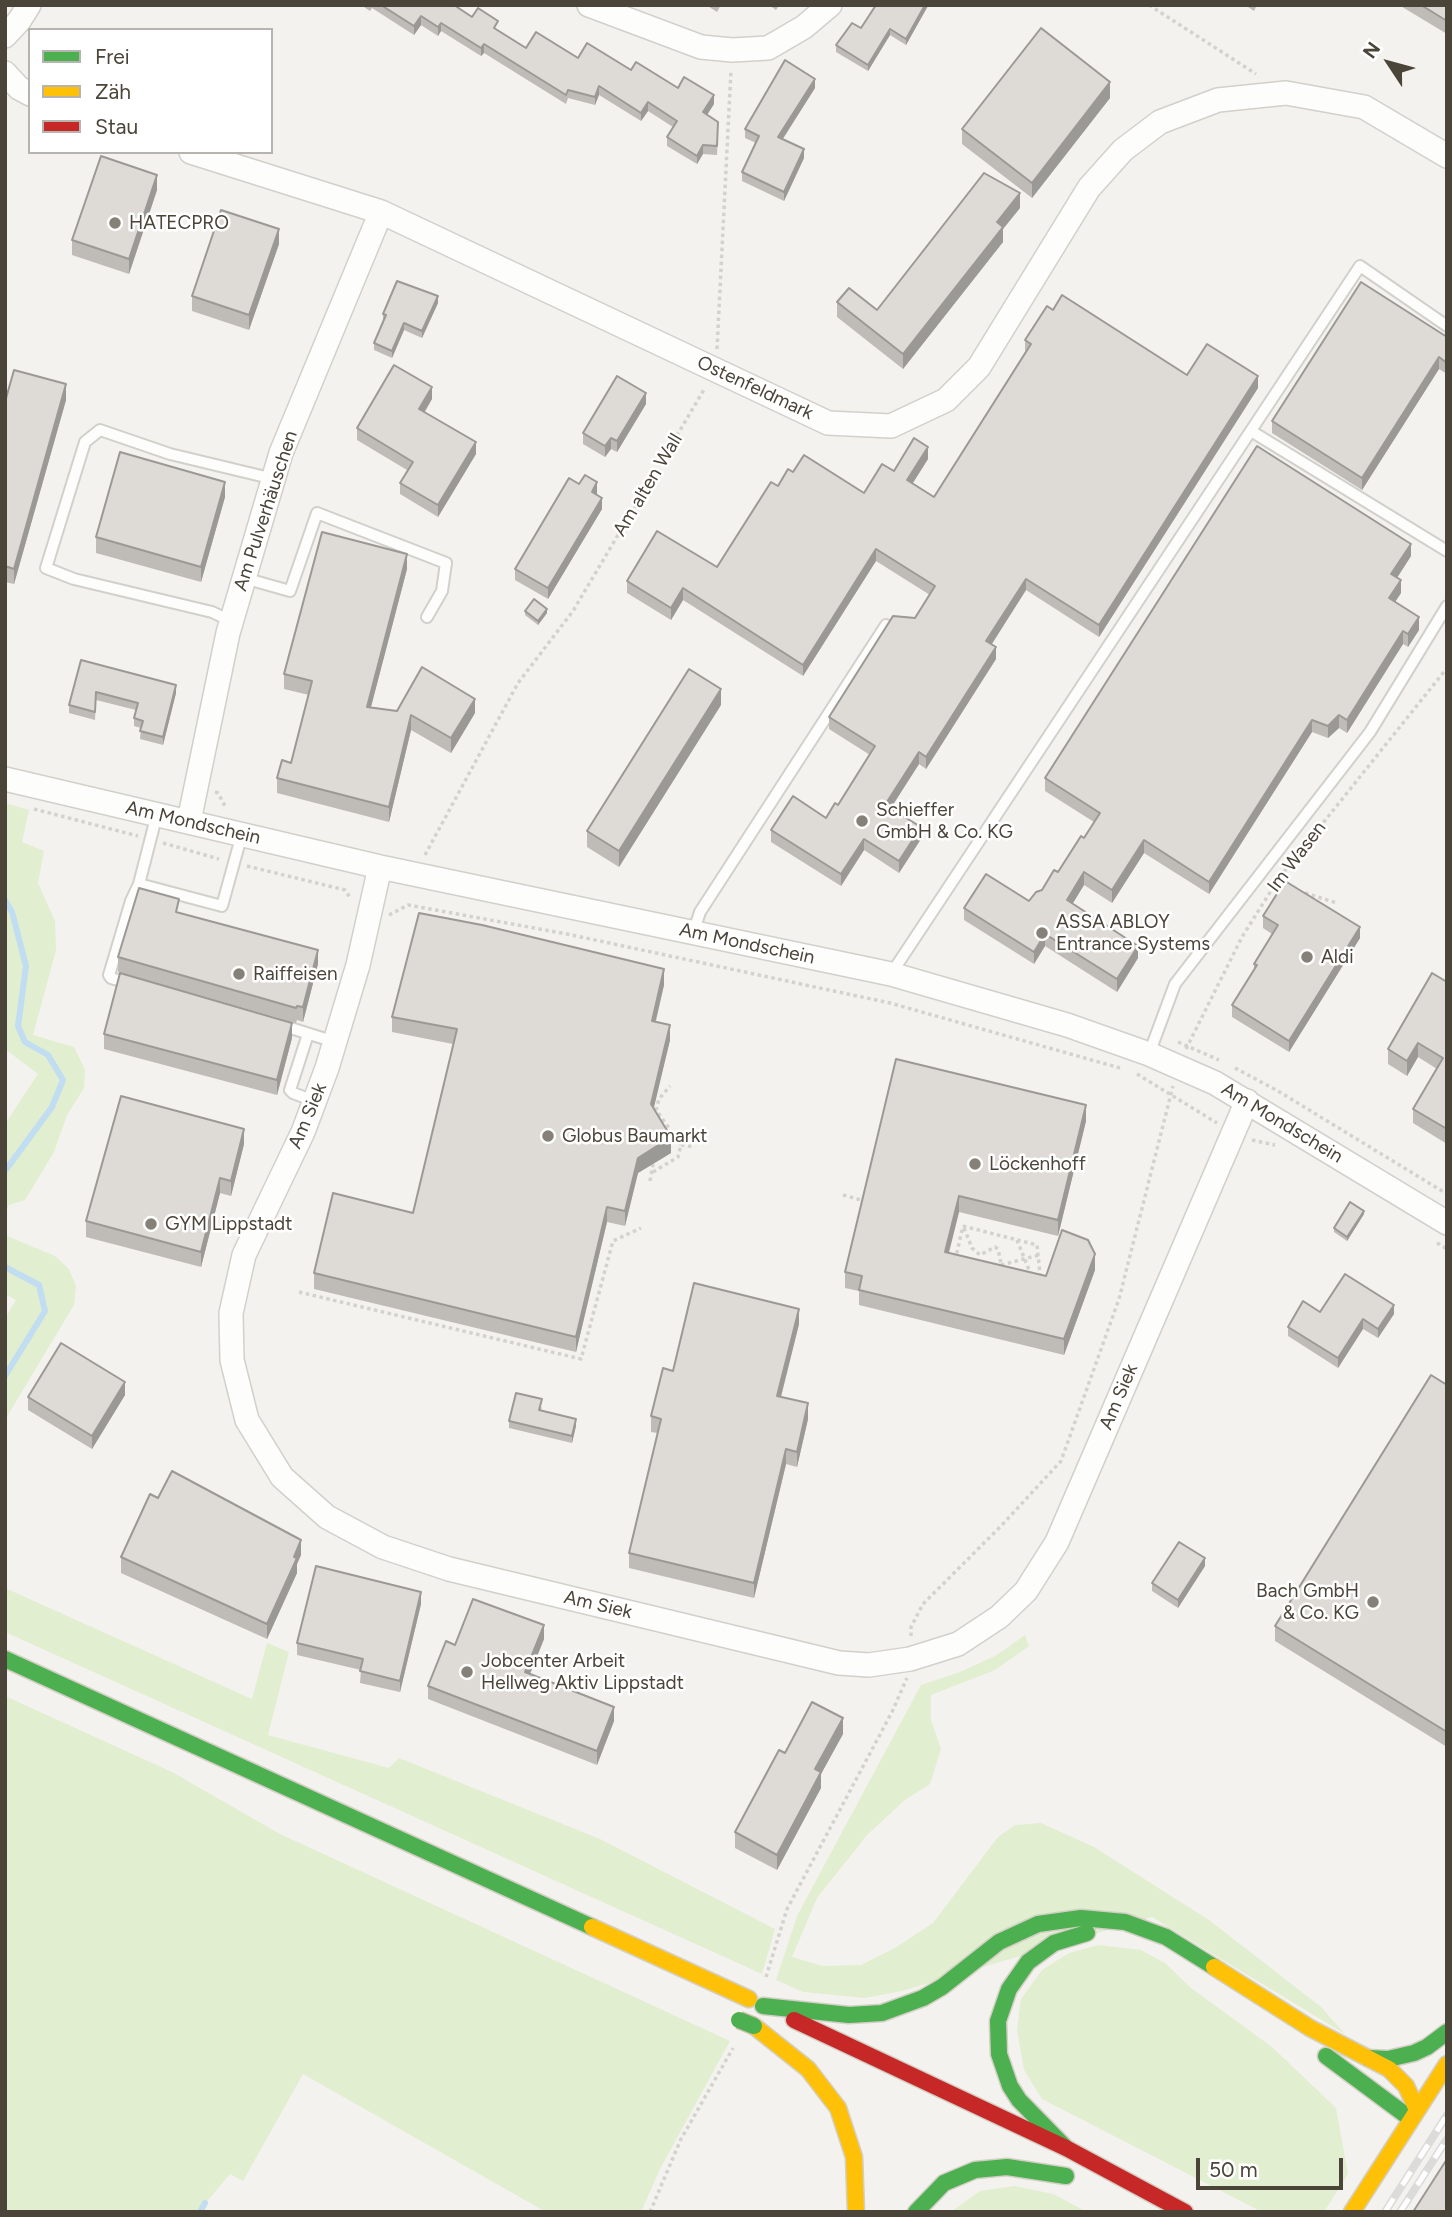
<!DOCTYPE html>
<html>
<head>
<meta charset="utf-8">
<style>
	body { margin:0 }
	#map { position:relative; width:1452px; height:2217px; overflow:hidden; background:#f4f2ee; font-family:Figtree,sans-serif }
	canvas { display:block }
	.frame { position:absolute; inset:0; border:7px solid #4b4439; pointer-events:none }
	.legend { position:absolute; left:28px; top:28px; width:245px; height:126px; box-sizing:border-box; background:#fff; border:2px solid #b7b4b0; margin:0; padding:9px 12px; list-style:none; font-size:21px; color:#4b4439 }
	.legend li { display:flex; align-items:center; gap:14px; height:35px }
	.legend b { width:35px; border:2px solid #b7b4b0 }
	.north { position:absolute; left:1354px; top:28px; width:70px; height:70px; -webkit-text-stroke:5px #fff; paint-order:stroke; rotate:306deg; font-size:19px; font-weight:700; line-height:28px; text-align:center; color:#4b4439 }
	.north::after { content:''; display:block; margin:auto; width:24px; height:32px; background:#4b4439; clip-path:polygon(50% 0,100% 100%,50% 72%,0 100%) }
	.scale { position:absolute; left:1196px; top:2158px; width:147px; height:32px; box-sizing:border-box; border:4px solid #4b4439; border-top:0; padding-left:9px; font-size:21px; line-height:24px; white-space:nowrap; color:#4b4439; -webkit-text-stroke:5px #fff; paint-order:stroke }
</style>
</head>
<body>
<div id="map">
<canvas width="1452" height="2217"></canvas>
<div class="frame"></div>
<ul class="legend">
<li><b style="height:9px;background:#4caf50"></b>Frei</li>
<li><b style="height:9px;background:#ffc107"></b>Zäh</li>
<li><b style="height:9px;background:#c62828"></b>Stau</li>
</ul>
<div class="north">N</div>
<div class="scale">50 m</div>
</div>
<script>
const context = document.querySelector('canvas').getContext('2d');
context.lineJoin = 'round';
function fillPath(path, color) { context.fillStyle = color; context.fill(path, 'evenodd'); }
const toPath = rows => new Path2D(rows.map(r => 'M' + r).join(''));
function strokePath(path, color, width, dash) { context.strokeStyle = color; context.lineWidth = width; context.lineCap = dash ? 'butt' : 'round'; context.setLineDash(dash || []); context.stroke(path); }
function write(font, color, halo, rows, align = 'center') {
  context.font = font + ' Figtree,sans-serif'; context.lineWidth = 5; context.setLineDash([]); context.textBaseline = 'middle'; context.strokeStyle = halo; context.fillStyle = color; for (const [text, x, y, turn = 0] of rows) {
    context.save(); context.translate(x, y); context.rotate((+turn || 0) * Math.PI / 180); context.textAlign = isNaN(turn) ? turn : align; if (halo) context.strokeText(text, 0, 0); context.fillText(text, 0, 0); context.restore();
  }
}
fillPath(toPath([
	[5,803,29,810,22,842,44,851,38,883,55,921,56,950,33,1035,74,1047,85,1070,84,1088,67,1115,54,1152,25,1200,9,1205,5,1212,5,1124,38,1074,5,1049],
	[5,1235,55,1256,69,1269,76,1286,74,1305,5,1420,5,1318,16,1300,5,1294],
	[5,1588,252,1699,267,1643,289,1652,268,1735,389,1768,399,1758,600,1839,775,1929,762,1974,5,1632],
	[1025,1635,1029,1646,995,1670,931,1695,931,1720,941,1749,930,1784,905,1800,867,1835,817,1898,792,1957,823,1966,861,1965,895,1948,933,1923,998,1837,1015,1825,1041,1823,1094,1847,1209,1920,1321,2007,1345,2034,1152,1917,902,1991,865,1998,803,1992,776,1980,797,1916,921,1685,960,1672,997,1655],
	[5,1696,172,1772,280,1834,730,2041,660,2169,641,2212,546,2212,303,2074,243,2181,230,2174,198,2212,5,2212],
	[1098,1945,1141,1950,1165,1963,1191,1988,1272,2047,1336,2108,1348,2174,1324,2212,1262,2212,1042,2099,1024,2070,1017,2030,1021,1999,1042,1970,1069,1953],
	[1015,2186,1053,2194,1087,2212,951,2212,980,2191]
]), '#e1eecf');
strokePath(toPath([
	[5,900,12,912,26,966,18,1026,25,1042,48,1055,63,1080,52,1107,5,1171],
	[5,1267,39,1285,45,1311,5,1376],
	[200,2212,205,2203]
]), '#c0ddf1', 6);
const lane = toPath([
	[1251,431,1447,551],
	[244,578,290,591,317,513,446,563,442,591,427,617],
	[231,621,212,612,74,579,46,568,85,442,100,430,170,454,274,479],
	[139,884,222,906,242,834],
	[693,933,700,912,886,625],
	[891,974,1360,266,1447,326],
	[131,984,111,978,109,975,131,901,139,884,157,814],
	[281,1025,335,1042],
	[308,1034,290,1090,293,1093,314,1101],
	[1149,1054,1175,984,1370,732,1447,606]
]);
const street = toPath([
	[589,5,701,47,732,50,768,48,804,27,830,5],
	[5,36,19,21,29,5],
	[5,73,19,88,30,94],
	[191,152,381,212,828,423,891,426,946,400,979,367,1089,188,1123,150,1160,122,1218,100,1286,93,1364,107,1447,156],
	[5,779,380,867,891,974,1067,1025,1149,1054,1215,1083,1447,1223],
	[189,821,228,633,281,453,381,212],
	[380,867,358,965,327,1068,303,1132,244,1255,231,1313,232,1360,247,1420,282,1477,327,1517,383,1547,449,1569,839,1663,869,1665,910,1659,958,1644,999,1617,1026,1591,1057,1542,1247,1101]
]);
const fast = toPath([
	[5,1659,592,1927],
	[763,2006,849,2015,882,2013,923,1998,942,1987,999,1942,1038,1924,1081,1918,1125,1922,1166,1937,1214,1967],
	[1326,2056,1411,2119],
	[1368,2058,1388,2059,1414,2053,1427,2047,1447,2032],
	[1066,2148,1019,2100,1010,2086,999,2054,998,2021,1009,1989,1028,1962,1054,1943,1087,1933],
	[916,2212,944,2183,975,2170,1007,2167,1066,2176]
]);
const slow = toPath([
	[592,1927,749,1999],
	[1214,1967,1310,2028,1389,2069,1406,2086,1417,2110],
	[754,2026,808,2069,838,2108,854,2157,856,2212],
	[1352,2212,1447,2064]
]);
const jam = toPath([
	[794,2020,1066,2148,1185,2212]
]);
strokePath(lane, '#d2d0cb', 14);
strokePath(street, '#d2d0cb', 26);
strokePath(fast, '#d3cfc5', 19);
strokePath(slow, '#d3cfc5', 19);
strokePath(jam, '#d3cfc5', 19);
strokePath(toPath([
	[1149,5,1256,74],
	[717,349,731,70],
	[215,792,218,793,226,808],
	[34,809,138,836],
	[163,843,219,859],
	[425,855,518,683,573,611,705,388],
	[247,866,345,890,351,899],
	[1305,893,1337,903],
	[389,915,408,905,567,934,890,1003,1120,1068],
	[1178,1042,1219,1060],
	[1186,1049,1242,937,1279,878,1447,668],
	[1235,1068,1278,1091,1447,1194],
	[1137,1074,1217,1123],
	[1252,1140,1275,1145],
	[681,1145,695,1147],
	[653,1172,678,1157,681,1145,656,1110,659,1099,670,1086],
	[650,1181,653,1164],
	[843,1195,861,1200],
	[963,1226,1037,1245,1040,1274,1034,1280,955,1261,963,1226],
	[964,1228,972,1248,980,1255,995,1247,998,1249,1002,1268],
	[1017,1240,1031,1275],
	[1437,1243,1447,1249],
	[1001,1265,1039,1255],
	[299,1292,581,1359,613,1241,641,1228],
	[911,1636,911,1627,923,1604,1002,1525,1061,1461,1119,1299,1173,1086],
	[766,1977,787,1909,892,1712,907,1678],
	[650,2212,681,2139,733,2048]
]), '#d3d2cc', 3.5, [3.5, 3.5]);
strokePath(lane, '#fdfdfc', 10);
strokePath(street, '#fdfdfc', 23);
strokePath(fast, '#4caf50', 16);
strokePath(slow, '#ffc107', 16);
strokePath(jam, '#c62828', 16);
const rail = toPath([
	[1385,2212,1447,2115],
	[1400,2212,1447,2139]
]);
strokePath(rail, '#dbdbda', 8);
strokePath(rail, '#fff', 5, [16]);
const fastBridge = toPath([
	[739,2020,754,2026]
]);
strokePath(fastBridge, '#ccbfa9', 19, []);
strokePath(fastBridge, '#4caf50', 16);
fillPath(toPath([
	[361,5,454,5,472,17,498,30,526,48,578,58,631,70,678,88,714,104,707,115,718,131,717,155,703,154,697,164,667,146,667,137,673,127,648,111,641,121,599,95,595,105,568,98,566,104,484,53,481,56,441,31,438,36,421,25,414,35,372,8,370,11],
	[706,5,721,5,717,12],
	[769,5,779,5,776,10],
	[928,5,906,45,890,35,868,71,836,52,836,45,861,28],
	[1245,5,1257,5,1254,11],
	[1399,5,1447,5,1447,34],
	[815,88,783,139,804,158,784,201,742,181,742,172,756,143,745,138,745,129],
	[1110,98,1032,198,962,144,962,129],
	[157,190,129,274,72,255,72,240],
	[1020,208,1003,229,1003,242,903,369,837,317,837,302,877,310],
	[279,244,249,330,192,311,192,296],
	[438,303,422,338,404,330,392,358,374,350,374,343,384,321,383,321,383,314],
	[1053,310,1187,375,1258,388,1099,637,1026,590,992,644,996,659,926,769,919,764,891,808,921,839,899,873,864,850,841,886,771,842,771,830,826,818,838,805,870,755,829,729,829,717,915,618,930,595,876,561,803,676,683,600,671,620,627,593,627,581,717,567,778,486,793,472,864,493,894,471,928,459,913,483,934,497,1025,352,1025,340],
	[1447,337,1447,374,1439,369,1362,490,1272,433,1272,421],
	[432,399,425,412,476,454,438,517,400,494,400,483,407,470,357,440,357,428],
	[66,400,14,584,5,582,5,402],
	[646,404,617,452,611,449,605,457,583,444,583,433],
	[597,494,602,509,548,599,515,580,515,569],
	[225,497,201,582,96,553,96,537],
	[1411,556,1397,578,1401,593,1395,602,1419,630,1408,647,1403,644,1347,733,1339,728,1328,738,1312,732,1209,894,1144,853,1112,903,1084,885,1072,904,1138,958,1117,992,1045,946,1034,964,964,920,964,908,1029,901,1042,890,1058,872,1084,838,1094,822,1045,791,1045,778],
	[407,569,371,707,397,711,475,713,451,753,411,730,389,822,277,793,277,778,291,763,309,695,284,689,284,674],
	[525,611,547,613,538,625,525,615],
	[81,660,176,693,163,745,140,739,141,728,134,726,134,718,136,710,96,700,95,720,69,713,69,705],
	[721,705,619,867,587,847,587,831],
	[179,912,318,964,303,1022,297,1020,296,1023,118,972,118,957],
	[1263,916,1360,938,1289,1052,1232,1017,1232,1005,1254,970,1254,964,1272,934,1263,928],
	[1447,982,1447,1144,1413,1123,1413,1109,1437,1069,1418,1057,1407,1076,1388,1064,1388,1049],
	[664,985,656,1021,670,1040,653,1109,671,1153,638,1173,625,1226,607,1222,576,1352,314,1289,314,1273,413,1213,453,1044,392,1032,392,1017],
	[104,1034,292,1038,277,1095,104,1049],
	[896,1059,1086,1121,1058,1236,959,1212,949,1253,1046,1276,1095,1270,1064,1355,859,1305,859,1291,845,1288,845,1272],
	[244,1144,231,1196,220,1193,201,1267,86,1237,86,1221],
	[1364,1214,1347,1241,1334,1232,1334,1228],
	[1320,1312,1394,1314,1378,1338,1363,1329,1338,1368,1288,1336,1288,1327],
	[799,1324,781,1397,808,1419,797,1467,786,1464,754,1598,629,1568,629,1553,658,1433,651,1432,651,1416,673,1371],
	[1447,1385,1447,1747,1275,1641,1275,1626],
	[125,1395,92,1449,28,1410,28,1397],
	[542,1407,541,1410,576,1426,572,1443,509,1428,509,1421],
	[158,1498,301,1555,297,1564,297,1573,267,1639,121,1573,121,1557],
	[1205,1566,1178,1608,1152,1591,1152,1583],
	[421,1604,400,1692,360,1683,361,1670,297,1655,297,1643],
	[544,1639,530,1674,614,1721,597,1765,428,1699,428,1686,455,1645],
	[843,1734,821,1774,821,1788,777,1870,735,1848,735,1832,785,1753]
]), '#bfbcb8');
fillPath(toPath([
	[925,5,928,5,928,6,906,45,906,39],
	[421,16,421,25,414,35,414,26],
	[441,23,441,31,438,36,438,27],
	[890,29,890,35,868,71,868,65],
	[484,44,484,53,481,56,481,48],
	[815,79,815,88,778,146,778,137],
	[1110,82,1110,98,1032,198,1032,183],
	[599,86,599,95,595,105,595,97],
	[714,95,714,104,703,121,703,112],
	[648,102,648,111,641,121,641,113],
	[703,145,703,154,697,164,697,156],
	[804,149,804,158,784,201,784,192],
	[157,175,157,190,129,274,129,259],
	[1020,193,1020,208,1003,229,1003,242,903,369,903,354,997,222],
	[279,229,279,244,249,330,249,315],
	[438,296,438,303,422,338,422,331],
	[404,323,404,330,392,358,392,351],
	[1439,357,1439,369,1362,490,1362,478],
	[1258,376,1258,388,1099,637,1099,625],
	[66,384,66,400,14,584,14,569],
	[432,387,432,399,419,420,419,409],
	[646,393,646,404,617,452,617,441],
	[611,438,611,449,605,457,605,446],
	[476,442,476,454,438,517,438,505],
	[928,447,928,459,907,492,907,480],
	[225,482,225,497,201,582,201,567],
	[597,482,597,494,592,503,592,492],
	[602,498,602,509,548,599,548,588],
	[1411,544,1411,556,1391,587,1391,574],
	[876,549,876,561,803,676,803,665],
	[407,554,407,569,367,722,367,707],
	[1026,579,1026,590,986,653,986,641],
	[1401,580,1401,593,1389,611,1389,598],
	[683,588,683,600,671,620,671,608],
	[547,609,547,613,538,625,538,621],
	[1419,617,1419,630,1408,647,1408,634],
	[1403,631,1403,644,1347,733,1347,720],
	[996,647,996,659,926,769,926,757],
	[176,685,176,693,163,745,163,737],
	[721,689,721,705,619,867,619,851],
	[475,699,475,713,451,753,451,738],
	[411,715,411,730,389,822,389,807],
	[1339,715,1339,728,1328,738,1328,726],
	[1312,720,1312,732,1209,894,1209,882],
	[919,752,919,764,885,817,885,805],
	[921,827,921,839,899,873,899,861],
	[864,839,864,850,841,886,841,874],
	[1144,840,1144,853,1112,903,1112,890],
	[1084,872,1084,885,1067,913,1067,900],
	[1360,927,1360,938,1289,1052,1289,1041],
	[1045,934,1045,946,1034,964,1034,952],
	[1138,946,1138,958,1117,992,1117,979],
	[318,950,318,964,303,1022,303,1007],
	[664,969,664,985,652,1036,652,1021],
	[292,1023,292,1038,277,1095,277,1080],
	[670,1025,670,1040,651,1120,651,1104],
	[1418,1043,1418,1057,1407,1076,1407,1061],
	[1086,1105,1086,1121,1058,1236,1058,1220],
	[244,1129,244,1144,231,1196,231,1181],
	[671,1137,671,1153,638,1173,625,1226,625,1211,638,1158],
	[220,1178,220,1193,201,1267,201,1252],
	[959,1196,959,1212,945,1267,945,1252],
	[607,1207,607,1222,576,1352,576,1337],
	[1364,1211,1364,1214,1347,1241,1347,1237],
	[1095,1254,1095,1270,1064,1355,1064,1339],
	[1394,1305,1394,1314,1378,1338,1378,1329],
	[799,1309,799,1324,777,1412,777,1396],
	[1363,1319,1363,1329,1338,1368,1338,1358],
	[125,1382,125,1395,92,1449,92,1436],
	[808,1403,808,1419,797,1467,797,1452],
	[576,1419,576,1426,572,1443,572,1436],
	[786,1449,786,1464,754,1598,754,1583],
	[301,1540,301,1555,297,1564,297,1573,267,1639,267,1624],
	[1205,1558,1205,1566,1178,1608,1178,1600],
	[421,1592,421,1604,400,1692,400,1681],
	[544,1625,544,1639,525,1686,525,1672],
	[614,1707,614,1721,597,1765,597,1751],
	[843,1718,843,1734,821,1774,821,1788,777,1870,777,1855,815,1769]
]), '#9b9996');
const building = toPath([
	[381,5,454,5,472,17,478,8,498,21,494,28,526,48,536,32,578,58,587,43,631,70,636,62,678,88,684,77,714,95,703,112,718,122,717,146,703,145,697,156,667,137,677,121,648,102,641,113,599,86,595,97,568,90,566,95,484,44,481,48,441,23,438,27,421,16,414,26,381,5],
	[876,5,925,5,906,39,890,29,868,65,836,45,852,23,861,28,876,5],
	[1421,5,1447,5,1447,21,1421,5],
	[1041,28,1110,82,1032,183,962,129,1041,28],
	[785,60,815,79,778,137,804,149,784,192,742,172,759,136,745,129,785,60],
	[101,156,157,175,129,259,72,240,101,156],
	[984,173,1020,193,997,222,1003,227,903,354,837,302,849,288,877,310,984,173],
	[221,210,279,229,249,315,192,296,221,210],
	[397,281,438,296,422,331,404,323,392,351,374,343,386,315,383,314,397,281],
	[1361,282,1447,337,1447,363,1439,357,1362,478,1272,421,1361,282],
	[1062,295,1187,375,1207,344,1258,376,1099,625,1026,579,986,641,996,647,926,757,919,752,885,805,921,827,899,861,864,839,841,874,771,830,793,796,826,818,835,803,838,805,875,746,829,717,893,616,915,618,935,586,876,549,803,665,683,588,671,608,627,581,657,531,717,567,771,482,778,486,788,469,793,472,804,455,864,493,882,464,894,471,914,438,928,447,907,480,934,497,1031,344,1025,340,1047,306,1053,310,1062,295],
	[394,365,432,387,419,409,476,442,438,505,400,483,413,462,357,428,394,365],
	[14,370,66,384,14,569,5,566,5,402,14,370],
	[617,376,646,393,617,441,611,438,605,446,583,433,617,376],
	[1257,446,1411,544,1391,574,1401,580,1389,598,1419,617,1408,634,1403,631,1347,720,1339,715,1328,726,1312,720,1209,882,1144,840,1112,890,1084,872,1067,900,1138,946,1117,979,1045,934,1034,952,964,908,986,874,1029,901,1036,892,1042,890,1054,870,1058,872,1081,836,1084,838,1100,813,1045,778,1257,446],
	[120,452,225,482,201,567,96,537,120,452],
	[585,475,597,482,592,492,602,498,548,588,515,569,569,478,579,484,585,475],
	[322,532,407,554,367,707,397,711,422,667,475,699,451,738,411,715,389,807,277,778,282,760,291,763,312,681,284,674,322,532],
	[534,599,547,609,538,621,525,611,534,599],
	[81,660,176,685,163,737,140,731,143,721,134,718,138,703,96,692,95,712,69,705,81,660],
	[689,669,721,689,619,851,587,831,689,669],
	[1285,881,1360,927,1289,1041,1232,1005,1257,965,1254,964,1278,925,1263,916,1285,881],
	[139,888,179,899,176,912,318,950,303,1007,297,1006,296,1008,118,957,139,888],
	[419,913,482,925,664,969,652,1021,670,1025,651,1104,671,1137,638,1158,625,1211,607,1207,576,1337,314,1273,333,1193,413,1213,457,1029,392,1017,419,913],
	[120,973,292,1023,277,1080,104,1034,120,973],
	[1432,973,1447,982,1447,1129,1413,1109,1443,1058,1418,1043,1407,1061,1388,1049,1432,973],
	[896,1059,1086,1105,1058,1220,959,1196,945,1252,1046,1276,1062,1230,1088,1240,1095,1254,1064,1339,859,1290,862,1276,845,1272,896,1059],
	[121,1096,244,1129,231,1181,220,1178,201,1252,86,1221,121,1096],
	[1350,1202,1364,1211,1347,1237,1334,1228,1350,1202],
	[1345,1274,1394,1305,1378,1329,1363,1319,1338,1358,1288,1327,1303,1301,1320,1312,1345,1274],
	[694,1283,799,1309,777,1396,808,1403,797,1452,786,1449,754,1583,629,1553,661,1419,651,1416,663,1368,673,1371,694,1283],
	[61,1343,125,1382,92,1436,28,1397,61,1343],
	[1431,1375,1447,1385,1447,1732,1275,1626,1431,1375],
	[516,1393,542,1399,539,1410,576,1419,572,1436,509,1421,516,1393],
	[172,1471,301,1540,294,1557,297,1558,267,1624,121,1557,150,1494,158,1498,172,1471],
	[1179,1542,1205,1558,1178,1600,1152,1583,1179,1542],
	[316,1566,421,1592,400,1681,360,1671,363,1659,297,1643,316,1566],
	[473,1599,544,1625,525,1672,614,1707,597,1751,428,1686,446,1641,455,1645,473,1599],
	[812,1702,843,1718,815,1769,821,1772,777,1855,735,1832,779,1750,785,1753,812,1702],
	[1447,2159,1447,2212,1413,2212,1447,2159]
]);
fillPath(building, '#dedbd6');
strokePath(building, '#9b9996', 2);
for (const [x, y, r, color] of [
	[115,223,7,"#868178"],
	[862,821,7,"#868178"],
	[1042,933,7,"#868178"],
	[1307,957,7,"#868178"],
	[239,974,7,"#868178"],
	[548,1136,7,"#868178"],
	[975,1164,7,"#868178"],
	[151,1224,7,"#868178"],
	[1373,1602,7,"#868178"],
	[467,1672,7,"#868178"]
]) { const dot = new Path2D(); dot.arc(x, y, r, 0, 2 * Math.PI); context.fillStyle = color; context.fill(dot); strokePath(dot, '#fff', 2.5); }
write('19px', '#4b4439', '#fff', [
	["HATECPRO",129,223],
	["Schieffer",876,810],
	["GmbH & Co. KG",876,832],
	["ASSA ABLOY",1056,922],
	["Entrance Systems",1056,944],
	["Aldi",1321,957],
	["Raiffeisen",253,974],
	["Globus Baumarkt",562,1136],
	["Löckenhoff",989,1164],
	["GYM Lippstadt",165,1224],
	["Bach GmbH",1359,1591,"right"],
	["& Co. KG",1359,1613,"right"],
	["Jobcenter Arbeit",481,1661],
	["Hellweg Aktiv Lippstadt",481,1683]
], 'left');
write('19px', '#4b4439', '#fff', [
	["Ostenfeldmark",755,388,25],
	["Am alten Wall",648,485,-59],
	["Am Pulverhäuschen",266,511,-72],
	["Am Mondschein",193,823,13],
	["Im Wasen",1297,857,-53],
	["Am Mondschein",747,944,12],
	["Am Siek",308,1116,-67],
	["Am Mondschein",1282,1123,31],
	["Am Siek",1119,1397,-67],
	["Am Siek",598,1605,13]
]);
</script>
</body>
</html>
